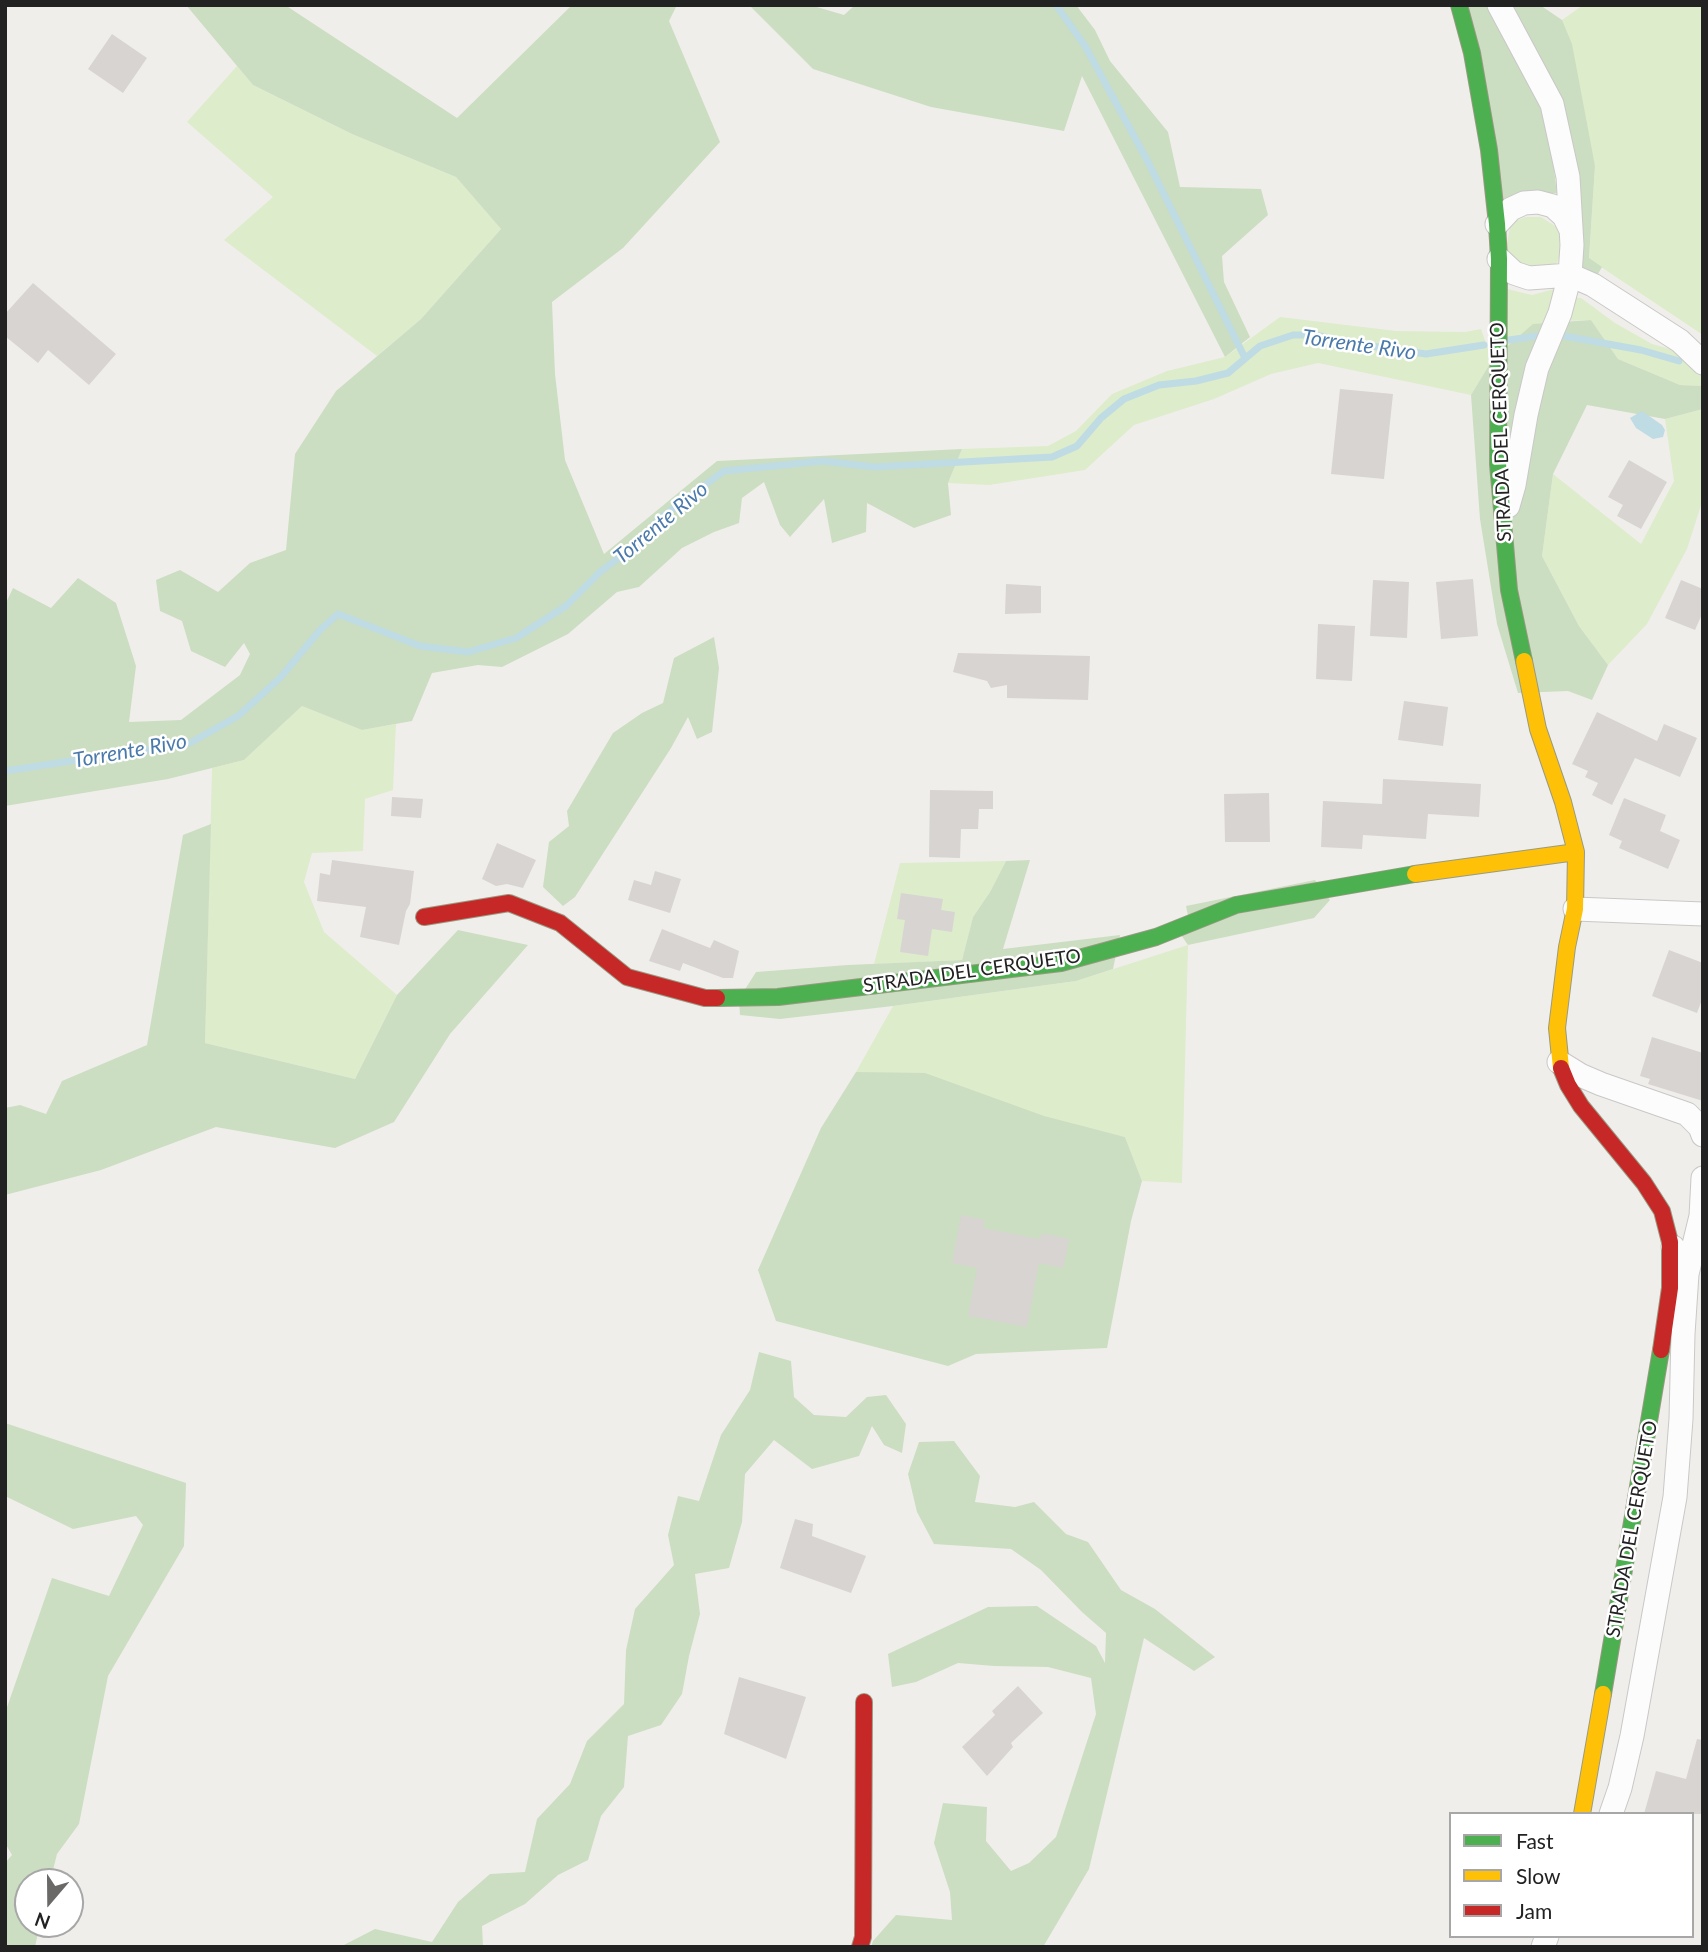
<!DOCTYPE html>
<html>
<head>
<meta charset="utf-8">
<style>
	body { margin:0 }
	#map { position:relative; width:1708px; height:1952px; overflow:hidden; background:#f0eeeb; font-family:Lato,sans-serif }
	canvas { display:block }
	.frame { position:absolute; inset:0; border:7px solid #222; pointer-events:none }
	.legend { position:absolute; left:1449px; top:1812px; width:245px; height:126px; box-sizing:border-box; background:#fff; border:2px solid #a7a7a7; margin:0; padding:9px 12px; list-style:none; font-size:21px; color:#222 }
	.legend li { display:flex; align-items:center; gap:14px; height:35px }
	.legend b { width:35px; border:2px solid #a7a7a7 }
	.north { position:absolute; left:14px; top:1868px; width:70px; height:70px; box-sizing:border-box; background:#fff; border:2px solid #a7a7a7; border-radius:50%; rotate:200deg; font-size:19px; font-weight:700; line-height:28px; text-align:center; color:#222 }
	.north::after { content:''; display:block; margin:auto; width:24px; height:32px; background:#6a6968; clip-path:polygon(50% 0,100% 100%,50% 72%,0 100%) }
</style>
</head>
<body>
<div id="map">
<canvas width="1708" height="1952"></canvas>
<div class="frame"></div>
<ul class="legend">
<li><b style="height:9px;background:#4caf50"></b>Fast</li>
<li><b style="height:9px;background:#ffc107"></b>Slow</li>
<li><b style="height:9px;background:#c62828"></b>Jam</li>
</ul>
<div class="north">N</div>
</div>
<script>
const context = document.querySelector('canvas').getContext('2d');
context.lineJoin = 'round';
function fillPath(path, color) { context.fillStyle = color; context.fill(path, 'evenodd'); }
const toPath = rows => new Path2D(rows.map(r => 'M' + r).join(''));
function strokePath(path, color, width, dash) { context.strokeStyle = color; context.lineWidth = width; context.lineCap = dash ? 'butt' : 'round'; context.setLineDash(dash || []); context.stroke(path); }
function write(font, color, halo, rows, align = 'center') {
  context.font = font + ' Lato,sans-serif'; context.lineWidth = 5; context.setLineDash([]); context.textBaseline = 'middle'; context.strokeStyle = halo; context.fillStyle = color; for (const [text, x, y, turn = 0] of rows) {
    context.save(); context.translate(x, y); context.rotate((+turn || 0) * Math.PI / 180); context.textAlign = isNaN(turn) ? turn : align; if (halo) context.strokeText(text, 0, 0); context.fillText(text, 0, 0); context.restore();
  }
}
fillPath(toPath([
	[1583,5,1703,5,1703,335,1589,259,1595,166,1562,20],
	[237,66,253,85,352,134,456,177,501,229,421,319,377,356,224,240,273,197,187,122],
	[1525,217,1541,217,1560,229,1561,253,1557,263,1541,272,1504,257,1511,223],
	[1503,288,1532,295,1558,288,1547,322,1505,348],
	[1569,298,1581,298,1615,323,1652,344,1685,353,1703,378,1703,386,1680,385,1618,359,1591,320,1564,321],
	[1280,317,1396,331,1465,332,1481,329,1492,360,1471,395,1318,363,1271,374,1214,399,1134,425,1085,470,989,485,948,483,962,449,1048,446,1076,431,1112,394,1167,371,1225,357],
	[1703,409,1703,499,1687,549,1647,624,1608,665,1579,626,1542,556,1553,474,1641,544,1674,481,1665,419],
	[302,706,362,730,396,724,393,790,365,799,363,851,312,853,304,882,324,932,397,995,355,1079,205,1043,212,768,244,760],
	[1006,861,990,892,973,917,962,960,874,964,900,863],
	[1188,945,1182,1183,1142,1181,1125,1137,856,1072,893,1006,1076,981]
]), '#ddeccb');
fillPath(toPath([
	[186,5,285,5,457,118,572,5,677,5,669,21,720,142,623,248,552,302,555,374,565,460,604,554,717,461,962,449,948,483,951,515,914,528,867,503,866,532,832,543,824,499,790,537,780,525,764,482,742,498,739,523,714,532,682,548,639,587,617,592,568,634,502,667,478,665,432,673,412,721,362,730,302,706,244,760,168,779,5,806,5,605,13,588,51,608,78,578,116,603,136,666,129,722,181,720,240,675,250,654,244,643,225,667,191,651,182,621,160,611,156,580,180,570,218,592,250,563,286,550,295,454,336,391,421,319,501,229,456,177,352,134,253,85],
	[749,5,810,5,844,15,855,5,1076,5,1095,30,1110,61,1168,132,1180,187,1261,189,1268,215,1222,256,1224,282,1250,337,1225,357,1082,76,1064,131,931,107,813,69],
	[1467,5,1489,5,1523,71,1548,124,1557,193,1520,195,1502,207],
	[1510,5,1540,5,1562,20,1572,44,1595,166,1589,258,1602,267,1598,274,1581,269,1576,178],
	[1591,320,1618,359,1680,385,1703,386,1703,409,1665,419,1587,405,1553,474,1542,556,1579,626,1608,665,1592,700,1568,691,1518,693,1497,624,1480,519,1471,395,1492,360,1533,324],
	[714,637,719,668,712,732,697,739,688,717,671,748,575,897,563,906,543,887,549,842,569,826,567,811,613,733,642,713,663,703,674,658],
	[211,824,205,1043,355,1079,397,995,458,930,528,945,450,1034,394,1122,335,1148,216,1127,101,1170,5,1195,5,1108,20,1105,46,1114,62,1081,147,1045,183,835],
	[1030,860,1003,949,1120,935,1113,969,1076,981,893,1006,780,1019,740,1015,739,999,756,972,848,965,962,960,973,917,990,892,1006,861],
	[1315,880,1330,900,1314,918,1188,945,1172,922,1188,916,1186,906],
	[856,1072,925,1073,1044,1116,1125,1137,1142,1181,1131,1221,1107,1348,976,1354,948,1366,776,1321,758,1270,821,1128],
	[759,1352,791,1361,794,1397,814,1415,846,1417,867,1397,886,1395,906,1424,902,1453,884,1445,872,1426,859,1456,812,1469,774,1440,745,1474,742,1522,729,1568,695,1574,700,1614,689,1656,682,1694,661,1725,628,1736,624,1787,601,1816,588,1860,558,1875,525,1904,482,1926,483,1947,340,1947,375,1929,432,1942,458,1902,490,1874,525,1872,537,1819,570,1784,587,1741,624,1704,626,1650,635,1609,674,1565,668,1535,678,1496,699,1501,721,1435,750,1390],
	[5,1423,186,1483,184,1546,108,1676,79,1824,57,1854,50,1882,28,1882,28,1924,40,1924,35,1947,5,1947,5,1863,12,1855,5,1843,5,1713,52,1578,109,1596,143,1525,136,1516,73,1529,5,1496],
	[954,1441,980,1476,975,1502,1015,1507,1034,1502,1066,1534,1088,1542,1121,1590,1155,1609,1215,1657,1194,1671,1144,1638,1089,1869,1043,1947,871,1947,873,1941,896,1915,952,1920,950,1892,934,1843,943,1803,987,1807,986,1841,1011,1871,1029,1863,1056,1837,1096,1714,1091,1678,1048,1667,994,1666,958,1663,916,1682,892,1687,888,1654,988,1607,1037,1606,1096,1646,1105,1663,1106,1633,1082,1612,1041,1570,1011,1549,934,1544,917,1512,908,1474,919,1442]
]), '#cbdec1');
fillPath(toPath([
	[1642,411,1662,425,1665,430,1663,437,1653,439,1636,428,1630,418]
]), '#bfdbe3');
strokePath(toPath([
	[1056,5,1085,46,1147,160,1245,358],
	[1564,336,1641,350,1679,361],
	[1509,340,1538,336],
	[5,771,190,743,238,716,280,678,320,630,338,614,420,646,468,652,516,638,566,606,600,572,636,545,659,519,724,471,823,461,874,467,1052,457,1077,446,1101,418,1124,399,1159,385,1196,381,1228,373,1260,346,1293,335,1316,335,1344,342,1426,354,1484,345]
]), '#bfdbe3', 7);
fillPath(toPath([
	[112,34,147,58,123,93,88,69],
	[33,283,116,354,89,385,48,350,38,363,5,336,5,314],
	[1340,389,1393,394,1384,479,1331,474],
	[1629,460,1667,482,1641,529,1617,516,1623,505,1608,497],
	[1473,579,1478,636,1441,639,1436,582],
	[1373,580,1409,582,1407,638,1370,636],
	[1681,580,1703,589,1703,612,1695,630,1665,618],
	[1006,584,1041,586,1041,613,1005,614],
	[1318,624,1355,626,1352,681,1316,679],
	[958,653,1090,656,1088,700,1007,698,1007,685,991,688,987,681,953,672],
	[1404,701,1448,707,1443,746,1398,740],
	[1597,712,1657,741,1664,724,1697,738,1680,777,1635,758,1612,805,1592,795,1598,783,1585,777,1588,771,1572,764],
	[1383,779,1481,784,1479,817,1428,814,1426,839,1363,835,1362,849,1321,847,1323,801,1382,804],
	[930,790,993,791,993,809,979,809,978,829,961,829,960,858,929,857],
	[1269,793,1270,842,1225,842,1224,794],
	[392,797,423,799,421,818,391,816],
	[1624,798,1666,815,1660,831,1680,840,1668,869,1619,848,1622,841,1609,835],
	[497,843,536,860,523,888,507,884,496,886,482,879],
	[332,860,414,871,410,904,406,911,399,945,360,937,366,907,317,901,320,873,330,875],
	[655,871,681,879,670,913,628,900,634,880,651,885],
	[901,893,943,899,941,910,955,912,952,932,932,929,928,956,900,952,905,920,897,919],
	[662,929,710,948,714,940,739,951,733,978,723,978,683,963,680,971,649,961],
	[1669,950,1703,963,1703,997,1697,1013,1652,996],
	[1652,1037,1703,1053,1703,1101,1648,1084,1650,1079,1640,1076],
	[961,1215,985,1220,983,1228,1040,1239,1042,1233,1069,1239,1063,1268,1039,1263,1027,1327,968,1316,977,1268,952,1263],
	[795,1519,813,1524,812,1536,866,1556,851,1593,780,1568],
	[739,1677,806,1697,786,1759,724,1734],
	[1018,1686,1043,1713,1011,1743,1013,1747,987,1776,962,1747,995,1715,992,1711],
	[1697,1739,1703,1740,1703,1814,1644,1814,1656,1771,1686,1779]
]), '#d7d4d2');
const street = toPath([
	[1499,5,1552,104,1568,177,1572,245,1570,275,1560,313,1537,368,1526,415,1514,485,1508,506],
	[1497,224,1511,209,1524,203,1538,202,1553,206,1564,216,1571,230],
	[1499,259,1514,273,1529,278,1570,275,1593,285,1680,341,1703,363],
	[1575,909,1703,914],
	[1559,1062,1580,1075,1601,1084,1687,1114,1700,1127,1703,1135],
	[1687,1274,1701,1216,1703,1178],
	[1611,1814,1620,1788,1632,1736,1675,1497,1681,1419,1683,1334,1687,1274,1681,1258,1673,1247],
	[1543,1947,1547,1936]
]);
const fast = toPath([
	[1459,5,1472,53,1489,150,1497,224,1499,259,1498,464,1509,590,1524,661],
	[717,998,778,997,1061,963,1156,937,1236,905,1415,874],
	[1603,1694,1661,1350]
]);
const slow = toPath([
	[1524,661,1538,729,1563,802,1576,852,1575,909,1567,947,1557,1028,1561,1068],
	[1415,874,1576,852],
	[1582,1814,1603,1694]
]);
const jam = toPath([
	[424,917,509,903,560,923,627,977,705,998,717,998],
	[1561,1068,1568,1085,1581,1106,1644,1183,1662,1211,1670,1242,1670,1288,1661,1350],
	[860,1947,863,1937,864,1702]
]);
strokePath(street, '#c9c8c7', 25);
strokePath(fast, '#999a82', 18);
strokePath(slow, '#999a82', 18);
strokePath(jam, '#999a82', 18);
strokePath(street, '#fdfcfc', 23);
strokePath(fast, '#4caf50', 16);
strokePath(slow, '#ffc107', 16);
strokePath(jam, '#c62828', 16);
write('19px', '#222', '#fff', [
	["STRADA DEL CERQUETO",1501,432,-92],
	["STRADA DEL CERQUETO",972,971,-8],
	["STRADA DEL CERQUETO",1632,1529,-80]
]);
write('italic 21px', '#4a7aab', '#fff', [
	["Torrente Rivo",1359,345,8],
	["Torrente Rivo",661,523,-40],
	["Torrente Rivo",130,751,-10]
]);
</script>
</body>
</html>
